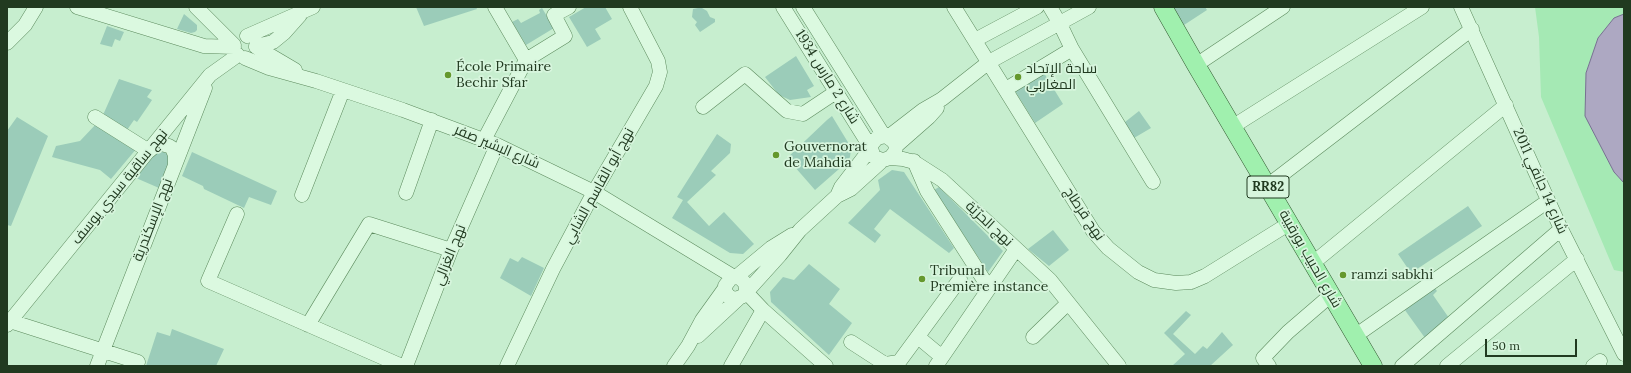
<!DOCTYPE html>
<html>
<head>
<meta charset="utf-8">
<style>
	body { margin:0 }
	#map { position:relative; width:1631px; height:373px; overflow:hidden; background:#c7eecf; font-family:Lora,serif }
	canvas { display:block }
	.frame { position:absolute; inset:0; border:8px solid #213a20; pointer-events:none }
	.scale { position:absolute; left:1485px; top:339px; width:92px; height:18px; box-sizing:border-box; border:2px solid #213a20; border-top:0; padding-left:5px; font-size:12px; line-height:14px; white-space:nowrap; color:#213a20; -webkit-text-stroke:3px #d7f5dd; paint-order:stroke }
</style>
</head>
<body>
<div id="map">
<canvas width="1631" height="373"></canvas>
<div class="frame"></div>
<div class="scale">50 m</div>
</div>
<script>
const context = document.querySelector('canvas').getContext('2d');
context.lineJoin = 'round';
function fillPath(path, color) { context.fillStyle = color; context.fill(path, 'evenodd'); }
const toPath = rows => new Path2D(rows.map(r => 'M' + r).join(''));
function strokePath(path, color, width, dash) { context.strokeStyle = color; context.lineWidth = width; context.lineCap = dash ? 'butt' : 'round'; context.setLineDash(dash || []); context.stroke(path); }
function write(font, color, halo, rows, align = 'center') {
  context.font = font + ' Lora,Cairo,serif'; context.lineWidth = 3.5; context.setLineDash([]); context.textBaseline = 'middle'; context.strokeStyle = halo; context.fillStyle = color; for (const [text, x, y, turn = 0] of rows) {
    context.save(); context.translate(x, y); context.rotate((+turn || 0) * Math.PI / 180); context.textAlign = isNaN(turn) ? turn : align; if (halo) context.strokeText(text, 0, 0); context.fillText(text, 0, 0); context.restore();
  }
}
fillPath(toPath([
	[416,7,476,7,477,9,424,26],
	[586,7,605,7,612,19,595,29,601,39,587,47,569,17],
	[1173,7,1205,7,1207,10,1184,25],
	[542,8,554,28,526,45,512,22,518,19,521,23,540,13,539,10],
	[698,8,702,8,707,11,710,17,715,19,715,22,700,32,695,25,697,22,692,17,693,9],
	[184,14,197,25,197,30,195,32,191,33,177,29],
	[107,26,124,32,120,41,115,39,112,47,100,44],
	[796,56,814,86,807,90,811,97,790,100,779,95,765,77],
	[1044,73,1063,104,1035,123,1015,91],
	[119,79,152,90,147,97,152,100,148,106,137,122,134,120,127,130,103,115],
	[1139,111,1151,128,1134,138,1125,122],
	[832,116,849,144,851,149,850,157,847,162,815,190,787,158,827,120],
	[17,117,48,136,11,226,7,225,7,131],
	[97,123,137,148,111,179,100,170,52,157,56,146,80,141],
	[717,134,731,144,730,153,711,171,716,175,687,202,709,226,724,212,754,244,743,254,730,253,672,218,683,200,677,197],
	[161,151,168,154,170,159,159,188,136,178,155,153],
	[192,152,277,191,271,205,249,197,244,208,204,189,203,186,182,176],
	[892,170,904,172,954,248,949,253,890,209,874,229,881,235,875,243,848,223,880,190,878,180],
	[939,187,1003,251,988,272,934,190],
	[1468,206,1482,226,1411,273,1398,254],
	[1053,230,1069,250,1049,266,1028,249],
	[522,257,544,268,531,296,500,278,510,258,518,262],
	[809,264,840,289,829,304,852,323,829,355,771,302,770,292,783,277,794,280],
	[1433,286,1437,291,1433,295,1449,318,1425,338,1402,306],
	[1186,311,1191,315,1173,334,1195,354,1203,346,1207,349,1222,332,1233,345,1210,366,1172,366,1185,354,1164,333],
	[172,329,224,349,216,366,146,366,157,332,170,336]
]), '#9bccb9');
fillPath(toPath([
	[1535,7,1624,7,1624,14,1614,18,1598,38,1586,73,1585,115,1614,172,1624,183,1624,272,1614,270,1541,97,1539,37]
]), '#a5e9b4');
const water = toPath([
	[1624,14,1624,183,1614,172,1585,116,1586,73,1598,38,1614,18,1624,14]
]);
fillPath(water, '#ada8c2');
strokePath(water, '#776f91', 1);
const minor = toPath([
	[77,7,204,46,234,47],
	[196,7,234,45],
	[803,7,884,136],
	[954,7,1093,231,1108,248,1138,272,1154,280,1176,283,1191,282,1205,276,1290,223],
	[1050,7,1060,24,1072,49,1153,182],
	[1461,7,1561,229,1624,354],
	[247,36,313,7],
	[975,40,1037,7],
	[7,43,25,25,36,7],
	[256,46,273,42,284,33,300,15],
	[256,47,295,70],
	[245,58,269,68,316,81,403,110,497,145,594,192,734,277],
	[526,60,565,36,554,15,569,7],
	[1196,65,1283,7],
	[1006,89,1072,49],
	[703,107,745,74,787,111,803,114,836,92],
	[95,117,149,151,156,145,161,144,169,146,172,148,175,155,175,164],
	[1232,127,1422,7],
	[888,137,923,110,942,99,989,62,1089,7],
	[484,140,526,60,495,7],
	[896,146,929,117,937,108],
	[890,158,895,152,896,146,893,141,886,136,877,138,872,144,871,148,873,155,876,158,883,160,890,158,903,159,914,162,942,180,1050,280,1119,366],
	[914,161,927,191,989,288],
	[1267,186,1472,29],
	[406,193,432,120],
	[302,195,343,90],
	[837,196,851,189,883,160],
	[237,214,208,281,402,366],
	[1313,263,1506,105],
	[736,277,771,248,792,235],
	[746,291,745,283,739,277,731,278,725,286,725,291,729,297,736,299,743,296,780,255,800,230,837,196,841,187,871,148,783,7],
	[746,292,763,310,826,366],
	[10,321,138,362],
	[7,325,210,75,238,55],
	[308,325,369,224,451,250],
	[698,336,739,298],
	[1355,336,1548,201],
	[918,337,942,357],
	[1033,337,1068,303],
	[851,342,885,364,899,362,960,279],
	[97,366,205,88],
	[406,366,451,250,497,145],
	[507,366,553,269,594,192,656,86,660,72,658,61,630,7],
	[674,366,688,346,702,320,725,288],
	[731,366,763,310],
	[936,366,1016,249],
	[1269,366,1263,358,1288,332,1331,295],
	[1402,366,1561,229],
	[1447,366,1577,259],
	[1593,366,1600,361]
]);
const major = toPath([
	[1163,7,1196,65,1373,366]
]);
strokePath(minor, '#5c8a5d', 15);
strokePath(major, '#325830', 19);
strokePath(minor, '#dbf9e0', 14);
strokePath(major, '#a0f0ae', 18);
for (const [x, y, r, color] of [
	[448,75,4,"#65982d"],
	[1018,77,4,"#65982d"],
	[776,155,4,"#65982d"],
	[1343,275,4,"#65982d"],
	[922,279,4,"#65982d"]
]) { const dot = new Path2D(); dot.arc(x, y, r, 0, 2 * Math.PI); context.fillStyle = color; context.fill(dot); strokePath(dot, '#d7f5dd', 1.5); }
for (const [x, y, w] of [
	[1268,187,42]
]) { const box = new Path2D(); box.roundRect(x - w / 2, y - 11, w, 22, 3); context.fillStyle = '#d7f5dd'; context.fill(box); strokePath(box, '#213a20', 1); }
write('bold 13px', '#213a20', null, [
	["RR82",1268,187]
]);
write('14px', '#213a20', '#d7f5dd', [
	["École Primaire",456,67],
	["Bechir Sfar",456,83],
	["ساحة الإتحاد",1026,69],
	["المغاربي",1026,85],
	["Gouvernorat",784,147],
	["de Mahdia",784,163],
	["Tribunal",930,271],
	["Première instance",930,287],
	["ramzi sabkhi",1351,275]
], 'left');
write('14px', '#213a20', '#d7f5dd', [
	["شارع 2 مارس 1934",827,77,58],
	["شارع البشير صفر",497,147,23],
	["شارع 14 جانفي 2011",1540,181,66],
	["نهج أبو القاسم الشابي",599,186,-61],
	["نهج ساقية سيدي يوسف",120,187,-51],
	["نهج قرطاج",1084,214,56],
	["نهج الإسكندرية",153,220,-69],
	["نهج الحرّيّة",989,224,43],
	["نهج الغزالي",450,255,-68],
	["شارع الحبيب بورقيبة",1310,259,60]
]);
</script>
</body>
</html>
